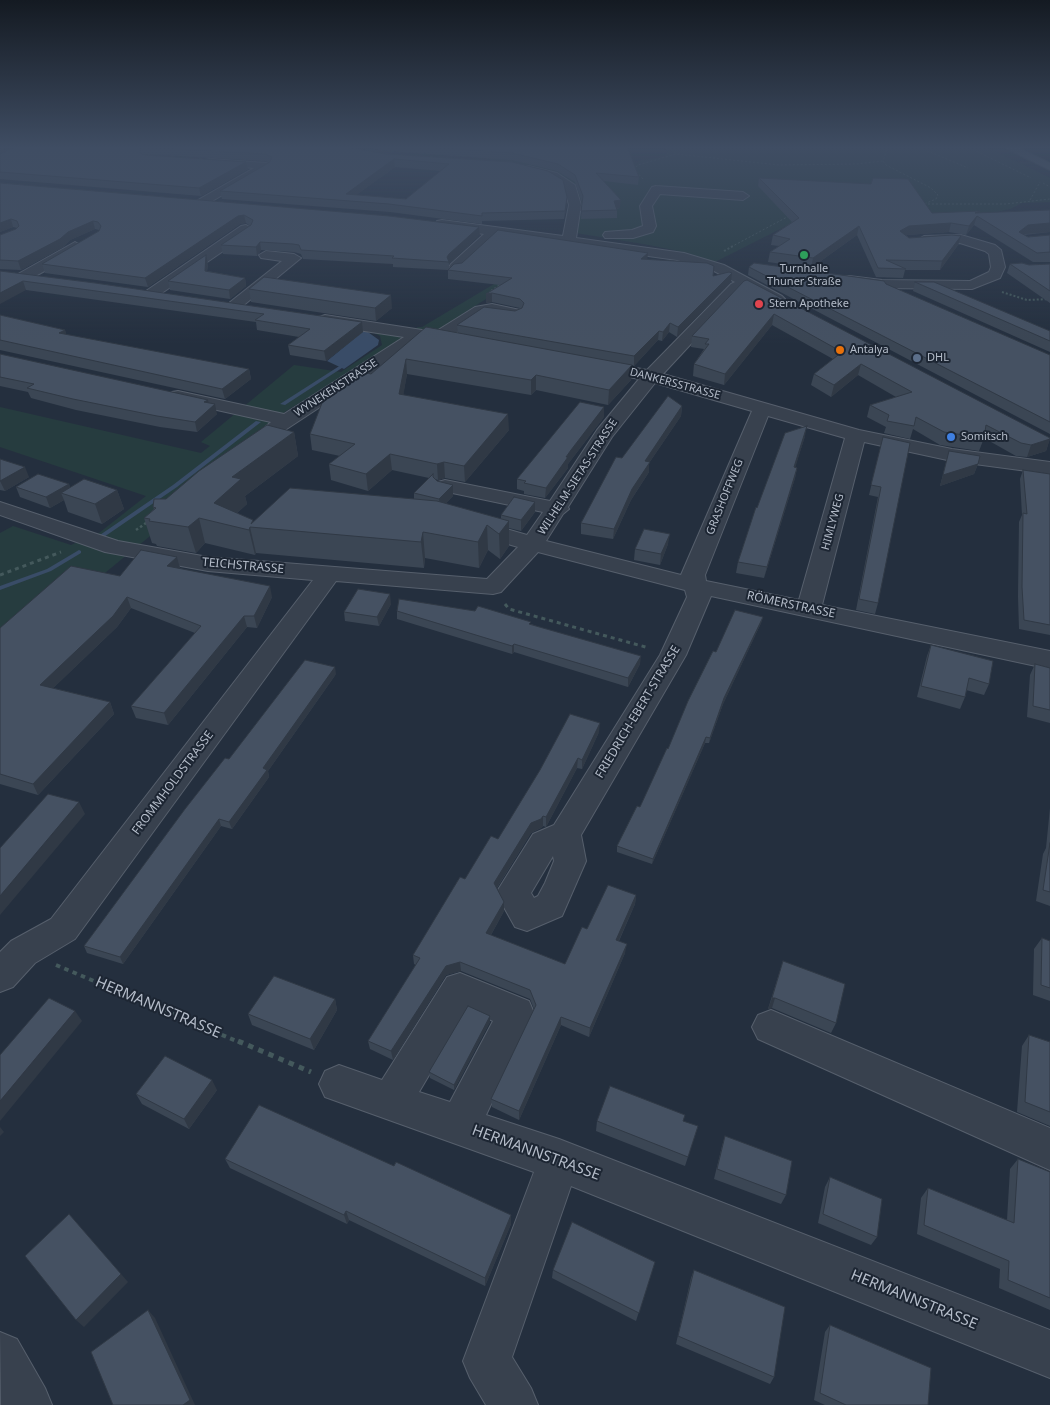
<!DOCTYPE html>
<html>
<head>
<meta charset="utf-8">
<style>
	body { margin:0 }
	canvas { display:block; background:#242f3e }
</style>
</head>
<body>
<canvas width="1050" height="1405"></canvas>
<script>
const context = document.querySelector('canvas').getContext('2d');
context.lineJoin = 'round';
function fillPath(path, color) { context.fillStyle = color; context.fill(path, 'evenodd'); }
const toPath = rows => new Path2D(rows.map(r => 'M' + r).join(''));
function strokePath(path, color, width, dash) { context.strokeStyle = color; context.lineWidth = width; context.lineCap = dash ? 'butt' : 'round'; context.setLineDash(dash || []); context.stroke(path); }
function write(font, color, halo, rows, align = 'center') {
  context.font = font + ' "Noto Sans",sans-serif'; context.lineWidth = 4; context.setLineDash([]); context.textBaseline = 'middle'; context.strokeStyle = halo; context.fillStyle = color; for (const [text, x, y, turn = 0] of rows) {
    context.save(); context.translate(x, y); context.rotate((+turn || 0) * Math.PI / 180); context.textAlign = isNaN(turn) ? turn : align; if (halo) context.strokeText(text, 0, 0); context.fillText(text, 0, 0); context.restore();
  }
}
fillPath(toPath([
	[495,146,634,166,641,160,664,157,668,153,666,150,657,146,985,146,1050,178,1050,202,1022,203,1010,209,992,213,790,224,715,262,688,253,649,245,576,233,583,207,574,185,488,162],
	[551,250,559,252,433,333,403,340,286,411,247,442,247,457,95,581,0,644,0,533,13,526,71,545,99,533,146,496,0,447,0,407,201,453,210,446,201,442,294,365,341,372,382,345,380,336,372,332,374,330,407,334,418,327,422,327]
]), '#263c3f');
fillPath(toPath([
	[365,330,379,340,378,345,344,369,327,361]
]), '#394c67');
fillPath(toPath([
	[341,365,345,366,285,405,280,404,341,365],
	[256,421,261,422,177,487,101,539,97,539,97,537,173,485,256,421],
	[79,550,81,551,81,553,51,571,0,590,0,586,47,569,79,550]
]), '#394c67');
const minor = toPath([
	[210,159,266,163,272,166,202,207,198,206,196,203,198,200,254,168,206,164,205,162,206,160,210,159],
	[528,166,557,173,575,185,581,205,576,238,684,253,724,265,782,296,785,299,782,302,777,304,746,288,741,290,663,374,859,430,952,449,1050,462,1050,474,952,461,864,442,822,605,1050,651,1050,669,711,596,686,655,581,835,586,861,562,916,527,931,515,927,496,893,533,834,554,825,660,655,687,597,685,590,538,552,501,592,493,594,336,581,75,939,35,963,13,987,0,992,0,952,11,941,51,919,313,580,208,571,105,552,0,515,0,502,118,541,208,557,487,579,518,547,464,531,461,526,464,521,472,519,527,535,543,512,438,490,435,486,438,482,445,480,550,501,597,430,639,379,588,369,585,365,588,361,594,360,647,370,731,284,735,282,714,271,677,260,498,235,461,270,451,270,449,267,451,264,484,234,437,227,436,224,437,221,442,220,563,236,569,205,564,187,549,177,524,171,522,169,524,167,528,166],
	[655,383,752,411,681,575,546,541,563,514,569,509,568,507,612,437,655,383],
	[768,416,845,438,799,600,706,581,705,575,768,416],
	[553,856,554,861,545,883,538,896,534,898,531,893,553,856],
	[656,186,743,192,749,196,743,200,660,194,652,206,656,226,653,232,633,238,605,238,603,235,605,232,632,230,643,226,640,206,652,187,656,186],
	[246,225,253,229,251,232,156,297,146,297,143,294,146,291,241,226,246,225],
	[961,235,995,245,1001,250,1005,267,1000,278,972,289,882,288,849,284,844,283,842,280,844,277,849,276,882,280,970,281,989,272,991,267,989,254,985,251,960,243,924,244,917,240,924,236,961,235],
	[75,242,82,246,74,255,28,280,23,281,18,280,16,277,18,274,75,242],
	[266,251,294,254,301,258,239,309,229,309,226,306,229,303,282,261,261,258,259,255,266,251],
	[492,304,520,310,522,313,520,316,514,318,492,314,484,314,453,335,462,337,464,340,462,343,456,345,422,340,279,434,272,436,265,434,262,430,271,422,172,400,169,396,172,392,178,391,284,414,404,337,325,325,319,323,317,320,319,317,325,315,435,332,475,307,492,304],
	[460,973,529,1001,534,1013,486,1115,559,1139,1050,1330,1050,1378,571,1186,512,1357,531,1388,538,1405,486,1405,470,1378,463,1361,534,1172,325,1097,319,1084,325,1071,339,1065,382,1080,447,977,460,973],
	[468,1009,493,1021,450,1102,419,1092,468,1009],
	[771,1010,1050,1128,1050,1170,758,1039,752,1027,758,1015,771,1010],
	[0,1332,17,1339,45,1388,52,1405,1,1405,0,1332]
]);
const major = toPath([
	[1001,146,1015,146,1050,163,1050,170,1001,146]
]);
strokePath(minor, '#565f6c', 2);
strokePath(major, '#414a57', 2);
strokePath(toPath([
	[664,146,673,150,676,154],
	[888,146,883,161,886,165,931,188,938,195,936,199,924,204],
	[916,146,968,168],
	[919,146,947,146],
	[966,146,1031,178],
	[643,179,634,169,638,165,676,154,779,165,856,164,883,161],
	[1043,183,1050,187],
	[1030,200,1040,182],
	[928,204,1006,204,1050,199],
	[731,247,789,216]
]), '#44595c', 1, [2, 2]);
strokePath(toPath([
	[724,251,733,246],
	[491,291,502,284],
	[1002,292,1027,300,1050,299]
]), '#44595c', 2, [2, 2]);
strokePath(toPath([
	[136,530,149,521]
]), '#44595c', 2.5, [2.5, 2.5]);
strokePath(toPath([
	[0,575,61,552],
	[505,604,509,609,649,648]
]), '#44595c', 3, [4, 4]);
strokePath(toPath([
	[56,965,241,1043]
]), '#44595c', 4, [4.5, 4.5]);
strokePath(toPath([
	[238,1041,311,1072]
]), '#44595c', 5, [5.5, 5.5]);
fillPath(minor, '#38414e');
fillPath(major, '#56606e');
fillPath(toPath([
	[17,146,339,146,386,154,512,162,567,205,564,219,482,221,482,224,390,212,222,199,220,191,269,163,266,161,144,154,248,169,201,196,0,179,0,154],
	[395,167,441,171,406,199,356,195],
	[357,146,627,146,639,177,638,185,604,181,620,208,617,209,617,218,581,219,582,203,575,182,557,171,512,160,387,151],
	[759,178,932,213,980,213,1050,210,1050,232,1024,235,1028,237,1050,235,1050,262,1033,262,974,225,966,235,949,232,906,235,909,238,961,236,958,245,940,270,905,270,903,278,876,277,857,235,811,268,768,262,770,252,779,246,771,245,773,235,792,222,758,186],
	[0,183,480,235,450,263,449,264,449,269,647,260,713,276,731,282,677,337,669,332,662,341,658,340,634,366,632,365,631,380,608,405,536,390,531,395,407,374,403,395,509,430,465,482,445,478,438,480,435,479,437,481,453,485,453,496,445,504,501,519,501,515,535,512,521,531,509,528,509,546,500,559,488,550,479,568,425,558,424,568,256,553,255,555,205,543,196,553,157,546,156,544,152,543,144,518,154,509,153,507,166,499,294,432,298,456,245,496,247,504,237,513,253,522,414,499,414,493,429,478,392,470,368,491,331,480,329,464,340,456,312,450,310,434,371,374,458,333,457,325,515,311,520,308,492,302,486,303,486,294,500,285,448,279,448,270,393,267,393,264,303,259,301,254,294,252,261,250,257,256,223,254,221,245,250,226,246,223,240,224,148,287,45,273,42,264,99,231,99,230,95,229,70,240,63,247,21,270,0,269,0,235,16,229,17,228,13,227,0,232],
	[208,264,207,271,245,278,246,286,230,299,170,290,168,281],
	[1010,264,1029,265,1050,264,1050,303,1007,273],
	[749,267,886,284,1050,355,1050,434,748,275],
	[0,271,95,283,363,332,326,361,290,355,288,345,299,337,257,330,256,322,26,290],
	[744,281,1050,438,1046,451,1027,457,1016,456,984,438,979,451,940,445,913,429,910,439,884,433,886,427,867,417,870,405,896,397,858,375,831,397,811,385,814,374,833,359,772,325,724,385,693,376,694,364,704,349,691,347,692,336],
	[915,282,1050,331,1050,352,913,291],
	[249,289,392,308,376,321,251,302],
	[0,315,65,330,66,335,249,369,251,379,225,399,0,350],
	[0,354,208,403,217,414,197,432,160,427,76,410,31,398,28,392,0,386],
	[682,406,681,416,649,463,649,472,631,500,613,539,581,534,581,523,622,458],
	[604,417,571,460,568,464,568,468,545,498,524,494,524,491,517,489,517,479],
	[805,436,795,467,797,468,795,478,764,578,736,573,738,562,757,508],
	[883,437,878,603,875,614,856,610,878,497,869,495],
	[949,451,978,464,974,474,940,486],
	[0,459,29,477,5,491,0,490],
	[1023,470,1050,474,1050,635,1019,629,1018,596,1019,522,1022,515,1020,479],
	[69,484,70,488,117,490,124,509,102,524,68,512,64,500,50,508,20,497,16,487],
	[668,544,660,565,634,560,635,549],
	[177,557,180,568,272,597,257,628,247,627,168,725,136,718,131,706,195,633,131,608,117,627,53,688,110,702,114,714,38,795,0,784,0,628,120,576],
	[391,604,379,626,345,621,344,612],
	[397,611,531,624,640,664,628,687,514,652,512,654,397,619],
	[763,617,761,623,723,704,709,743,705,743,652,864,617,852,617,846,640,807,716,652],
	[931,645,989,684,984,695,966,690,965,697,960,709,917,697,927,656],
	[1035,664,1050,668,1050,723,1027,717,1030,675],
	[336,674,268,771,269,777,232,829,221,826,123,964,87,953,84,946,229,759],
	[599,732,582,769,577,768,546,827,543,826,541,828,531,833,497,888,504,911,491,935,565,964,587,929,636,895,635,904,619,941,625,953,589,1037,561,1025,519,1120,492,1107,491,1099,534,1009,530,999,461,971,446,975,393,1060,370,1049,368,1041,416,965,414,964,413,955,465,879,498,839],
	[1050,808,1050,906,1036,901,1043,854,1046,848],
	[1042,938,1050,941,1050,1001,1033,995,1034,949],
	[783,961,836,1023,831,1033,772,1008,768,1009],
	[335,999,337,1010,314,1050,252,1025,248,1014],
	[490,1016,490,1022,454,1090,430,1078,429,1072],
	[1029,1035,1050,1042,1050,1126,1017,1112,1022,1046],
	[217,1090,189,1129,142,1104,136,1094],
	[597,1121,698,1126,685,1166,596,1131],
	[725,1136,786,1195,781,1204,714,1179,722,1146],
	[225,1159,394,1166,511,1215,511,1224,485,1286,349,1220,347,1224,230,1168],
	[1018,1159,1050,1172,1050,1310,999,1288,1000,1269,917,1234,921,1198,928,1188,1007,1220,1010,1169],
	[830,1177,877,1237,871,1245,818,1223,825,1187],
	[553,1270,652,1271,636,1321,552,1278],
	[694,1270,774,1377,770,1384,676,1344,691,1278],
	[830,1325,928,1405,825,1405,814,1400,825,1332]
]), '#3b4654');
fillPath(toPath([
	[0,146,13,146,0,151],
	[394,159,395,167,348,201,346,194],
	[246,162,248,169,201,196,199,188],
	[567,197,567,205,564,219,565,211],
	[621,200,620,208,614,209,614,201],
	[980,211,978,217,977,216,974,225,966,235,969,226,975,213],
	[244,215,246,223,240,224,148,287,145,278,238,216],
	[11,219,13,227,0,232,0,223],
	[93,221,95,229,70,240,63,247,21,270,18,261,68,232],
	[951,223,949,232,907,235,898,240,900,231,909,226],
	[1050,223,1050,232,1025,234,1016,241,1019,232,1028,225],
	[859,226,857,235,811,268,813,258],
	[479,227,480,235,449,264,447,257,449,254],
	[961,236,958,245,940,270,942,261],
	[260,242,261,250,257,256,256,247],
	[648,253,647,262,641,259],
	[206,255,208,264,206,279,205,271],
	[732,273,731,282,677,337,678,327],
	[245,278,246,286,230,299,229,290],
	[23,281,26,290,0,304,0,293],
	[492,293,492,302,486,303,486,294],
	[391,295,392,308,376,321,375,308],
	[774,314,772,325,724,385,725,374],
	[362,322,363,332,326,361,324,351],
	[670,323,669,332,662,341,663,332],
	[65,330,68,340,59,333],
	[659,331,658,340,634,366,634,356],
	[406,359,407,374,401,409,399,394],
	[861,364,858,375,831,397,834,385],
	[632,365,631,380,608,405,609,390],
	[249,369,251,379,225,399,222,389],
	[536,375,536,390,531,395,531,380],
	[208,400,210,408,215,404,217,414,197,432,195,422,204,402],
	[682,406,681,416,649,463,649,472,631,500,613,539,614,529,645,461],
	[604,407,604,417,571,460,568,464,568,468,545,498,546,488,571,450],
	[508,414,509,430,465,482,464,466],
	[807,426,805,436,792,478,794,467],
	[294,432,298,456,245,496,247,504,225,524,214,503,232,477],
	[1050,439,1046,451,1027,457,1031,445],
	[390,454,392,470,368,491,366,474],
	[444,462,445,478,438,480,437,464],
	[978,464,974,474,940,486,943,475],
	[25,467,29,477,5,491,0,481],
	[797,468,795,478,764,578,767,567],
	[69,484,73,494,61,493,64,500,50,508,46,497],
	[453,485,453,496,440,510,439,499],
	[117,490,124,509,102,524,95,504],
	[535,502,535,512,521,531,521,520],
	[199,518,205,543,196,553,188,527],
	[509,521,509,546,500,559,499,534],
	[487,525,488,550,479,568,478,542],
	[250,527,256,553,255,555,249,530],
	[423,532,425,558,424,568,421,542],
	[670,534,668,544,660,565,661,554],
	[177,557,180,568,171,577,167,566],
	[270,586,272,597,257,628,254,616],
	[390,594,391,604,379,626,377,617],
	[127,597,131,608,117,627,45,696,40,685],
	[244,616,247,627,168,725,164,713],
	[763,617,761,623,723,704,709,743,710,738,724,698],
	[514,644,514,652,512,654,512,646],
	[641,656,640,664,628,687,628,678],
	[335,667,336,674,268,771,269,777,232,829,229,822,263,768],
	[110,702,114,714,38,795,33,784],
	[600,723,599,732,582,769,582,760],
	[706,737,705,743,652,864,653,859],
	[578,758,577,768,546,827,546,817],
	[79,802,85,814,0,915,0,896],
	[543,816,543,826,541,828,531,833,494,892,494,883,531,823],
	[219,819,221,826,123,964,120,957],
	[636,895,635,904,615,949,616,940],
	[504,902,504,911,487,942,486,933],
	[627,944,625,953,589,1037,590,1028],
	[460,962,461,971,446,975,393,1060,391,1051,446,966],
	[772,998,775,998,772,1008,768,1009],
	[335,999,337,1010,314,1050,310,1039],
	[75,1011,82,1021,0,1121,0,1101],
	[490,1016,490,1022,454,1090,454,1085],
	[561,1017,561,1025,519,1120,519,1111],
	[212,1080,217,1090,189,1129,184,1119],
	[0,1127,4,1132,0,1136],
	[346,1211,349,1220,347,1224,344,1215],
	[511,1215,511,1224,485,1286,485,1278],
	[121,1274,128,1282,84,1327,76,1320],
	[148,1310,155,1318,195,1405,183,1405]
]), '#303945');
const building = toPath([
	[17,146,339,146,386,154,512,162,548,171,563,180,567,197,565,211,482,213,482,216,389,204,220,191,270,162,272,157,265,154,140,147,140,153,145,155,246,162,199,188,0,172,0,154,17,146],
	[394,159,449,164,406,199,346,194,394,159],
	[416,146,627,146,639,177,596,173,621,200,614,201,617,210,581,211,583,196,575,175,558,164,512,153,416,146],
	[759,178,871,184,873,178,908,179,932,213,980,211,975,213,1050,210,1050,223,1028,225,1019,232,1028,237,1050,235,1050,252,1037,253,977,216,969,226,951,223,909,226,900,231,909,238,952,235,961,236,942,261,886,260,906,269,878,268,859,226,813,258,770,252,790,239,773,235,799,218,759,178],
	[0,183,389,216,479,227,449,254,447,257,449,262,392,258,394,256,301,250,299,245,293,244,260,242,256,247,221,245,251,225,253,220,244,215,238,216,145,278,42,264,99,231,101,226,98,222,93,221,68,232,60,239,18,261,0,260,0,235,16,229,19,226,17,221,11,219,0,223,0,183],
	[498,230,648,253,641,259,707,263,714,266,713,276,729,272,732,273,678,327,670,323,663,332,659,331,634,356,457,325,484,307,515,311,522,308,524,303,520,299,492,293,486,294,512,278,448,270,454,264,462,263,498,230],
	[206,255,205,271,245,278,229,290,168,281,206,255],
	[754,263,884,281,886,284,1050,355,1050,422,749,267,754,263],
	[1022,263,1029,265,1050,264,1050,291,1010,264,1022,263],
	[0,271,95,283,362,322,324,351,288,345,310,329,255,320,264,314,23,281,0,293,0,271],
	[264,277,391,295,375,308,249,289,264,277],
	[747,280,1050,438,1050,439,1031,445,1021,443,986,425,984,438,944,432,916,417,914,426,887,421,889,415,870,405,912,392,861,364,834,385,814,374,842,352,774,314,725,374,694,364,709,344,705,344,709,339,692,336,744,281,747,280],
	[915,282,934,282,1050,331,1050,341,915,282],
	[0,315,65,330,59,333,249,369,222,389,0,340,0,315],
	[426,327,632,365,609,390,536,375,531,380,406,359,399,394,508,414,464,466,444,462,437,464,390,454,366,474,329,464,355,444,310,434,322,403,363,372,371,374,426,327],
	[0,354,208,400,204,402,215,404,195,422,157,416,73,399,27,388,34,384,0,377,0,354],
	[668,396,682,406,645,461,650,462,632,489,614,529,581,523,616,457,622,458,668,396],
	[580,402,604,407,571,450,566,457,568,457,546,488,524,483,526,481,517,479,580,402],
	[267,425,294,432,232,477,241,479,214,503,253,520,251,524,290,488,437,501,509,521,499,534,487,525,478,542,423,532,421,542,250,527,249,530,199,518,188,527,149,521,150,519,144,518,156,508,153,507,154,499,166,499,199,471,267,425],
	[807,426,794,467,797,468,767,567,738,562,756,507,757,508,785,433,807,426],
	[883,437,910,443,878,603,859,599,881,487,871,485,883,437],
	[949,451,980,456,978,464,943,475,949,451],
	[0,459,25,467,0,481,0,459],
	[1023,470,1050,474,1050,625,1024,620,1022,587,1023,513,1027,514,1023,470],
	[38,474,69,484,46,497,16,487,38,474],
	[433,474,433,477,437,481,453,485,439,499,414,493,433,474],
	[84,479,117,490,95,504,61,493,84,479],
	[514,497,535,502,521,520,501,515,514,497],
	[644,529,670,534,661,554,635,549,644,529],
	[141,550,177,557,167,566,270,586,254,616,244,616,164,713,131,706,201,626,127,597,113,616,40,685,110,702,33,784,0,774,0,628,71,566,120,576,141,550],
	[358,589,390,594,377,617,344,612,358,589],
	[399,599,475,611,478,606,531,622,529,624,641,656,628,678,514,644,512,646,397,611,399,599],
	[735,610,763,617,724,698,710,738,706,737,653,859,617,846,637,806,640,807,667,748,668,749,688,701,713,651,716,652,735,610],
	[931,645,993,661,989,684,969,678,965,697,921,686,931,645],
	[305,660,335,667,263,768,267,770,229,822,219,819,120,957,84,946,185,809,225,758,229,759,305,660],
	[1035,664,1050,668,1050,710,1033,706,1035,664],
	[570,714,600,723,582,760,578,758,546,817,543,816,541,819,531,823,494,883,504,902,486,933,565,964,582,927,587,929,608,885,636,895,616,940,627,944,590,1028,561,1017,519,1111,491,1099,536,1005,530,990,460,962,446,966,391,1051,368,1041,420,958,413,955,460,877,465,879,491,836,498,839,540,770,570,714],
	[48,794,79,802,0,896,0,848,48,794],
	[1050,843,1050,892,1043,890,1050,843],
	[1042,938,1050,941,1050,988,1041,985,1042,938],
	[783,961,845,984,836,1023,775,998,772,998,783,961],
	[274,976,335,999,310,1039,248,1014,274,976],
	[49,998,75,1011,0,1101,0,1055,49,998],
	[468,1006,490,1016,454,1085,429,1072,468,1006],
	[1029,1035,1050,1042,1050,1112,1025,1102,1029,1035],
	[165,1056,212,1080,184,1119,136,1094,165,1056],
	[610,1086,685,1115,683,1121,698,1126,688,1157,597,1121,610,1086],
	[259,1105,394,1166,396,1162,511,1215,485,1278,346,1211,344,1215,225,1159,259,1105],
	[725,1136,792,1161,786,1195,717,1169,725,1136],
	[1018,1159,1050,1172,1050,1298,1008,1280,1009,1261,924,1225,928,1188,1014,1223,1018,1159],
	[830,1177,882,1199,877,1237,823,1214,830,1177],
	[69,1214,121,1274,76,1320,25,1256,69,1214],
	[572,1222,655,1262,639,1313,553,1270,572,1222],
	[694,1270,785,1307,774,1377,678,1336,694,1270],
	[148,1310,190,1400,183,1405,113,1405,91,1352,148,1310],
	[830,1325,931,1368,928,1405,846,1405,820,1393,830,1325]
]);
fillPath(building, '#455162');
strokePath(building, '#303945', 1);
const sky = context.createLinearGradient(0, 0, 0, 343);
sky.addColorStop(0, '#141a22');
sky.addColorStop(0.43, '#3f4d63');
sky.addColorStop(1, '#3f4d6300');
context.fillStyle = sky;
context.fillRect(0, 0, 1050, 343);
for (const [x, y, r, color] of [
	[804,255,5,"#2e9e5b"],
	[759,304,5,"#e0444e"],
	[840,350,5,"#e8710a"],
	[917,358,5,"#5c6f8a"],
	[951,437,5,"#3f7fe0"]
]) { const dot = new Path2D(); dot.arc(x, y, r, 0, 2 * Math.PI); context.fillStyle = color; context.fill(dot); strokePath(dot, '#1d2633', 2); }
write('11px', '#b4bcc9', '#1d2633', [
	["Turnhalle",804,269,"center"],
	["Thuner Straße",804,282,"center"],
	["Stern Apotheke",769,304],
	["Antalya",850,350],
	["DHL",927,358],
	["Somitsch",961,437]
], 'left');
write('11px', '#b4bcc9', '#1d2633', [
	["DANKERSSTRASSE",675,384,15],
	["WYNEKENSTRASSE",336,388,-33],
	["WILHELM-SIETAS-STRASSE",578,477,-57],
	["GRASHOFFWEG",725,497,-68],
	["HIMLYWEG",833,522,-75]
]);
write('12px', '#b4bcc9', '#1d2633', [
	["TEICHSTRASSE",243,566,5],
	["RÖMERSTRASSE",791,605,12],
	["FRIEDRICH-EBERT-STRASSE",638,712,-59],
	["FROMMHOLDSTRASSE",173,783,-53]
]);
write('15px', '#b4bcc9', '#1d2633', [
	["HERMANNSTRASSE",158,1008,23],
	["HERMANNSTRASSE",536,1153,20],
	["HERMANNSTRASSE",914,1300,22]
]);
</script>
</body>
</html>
